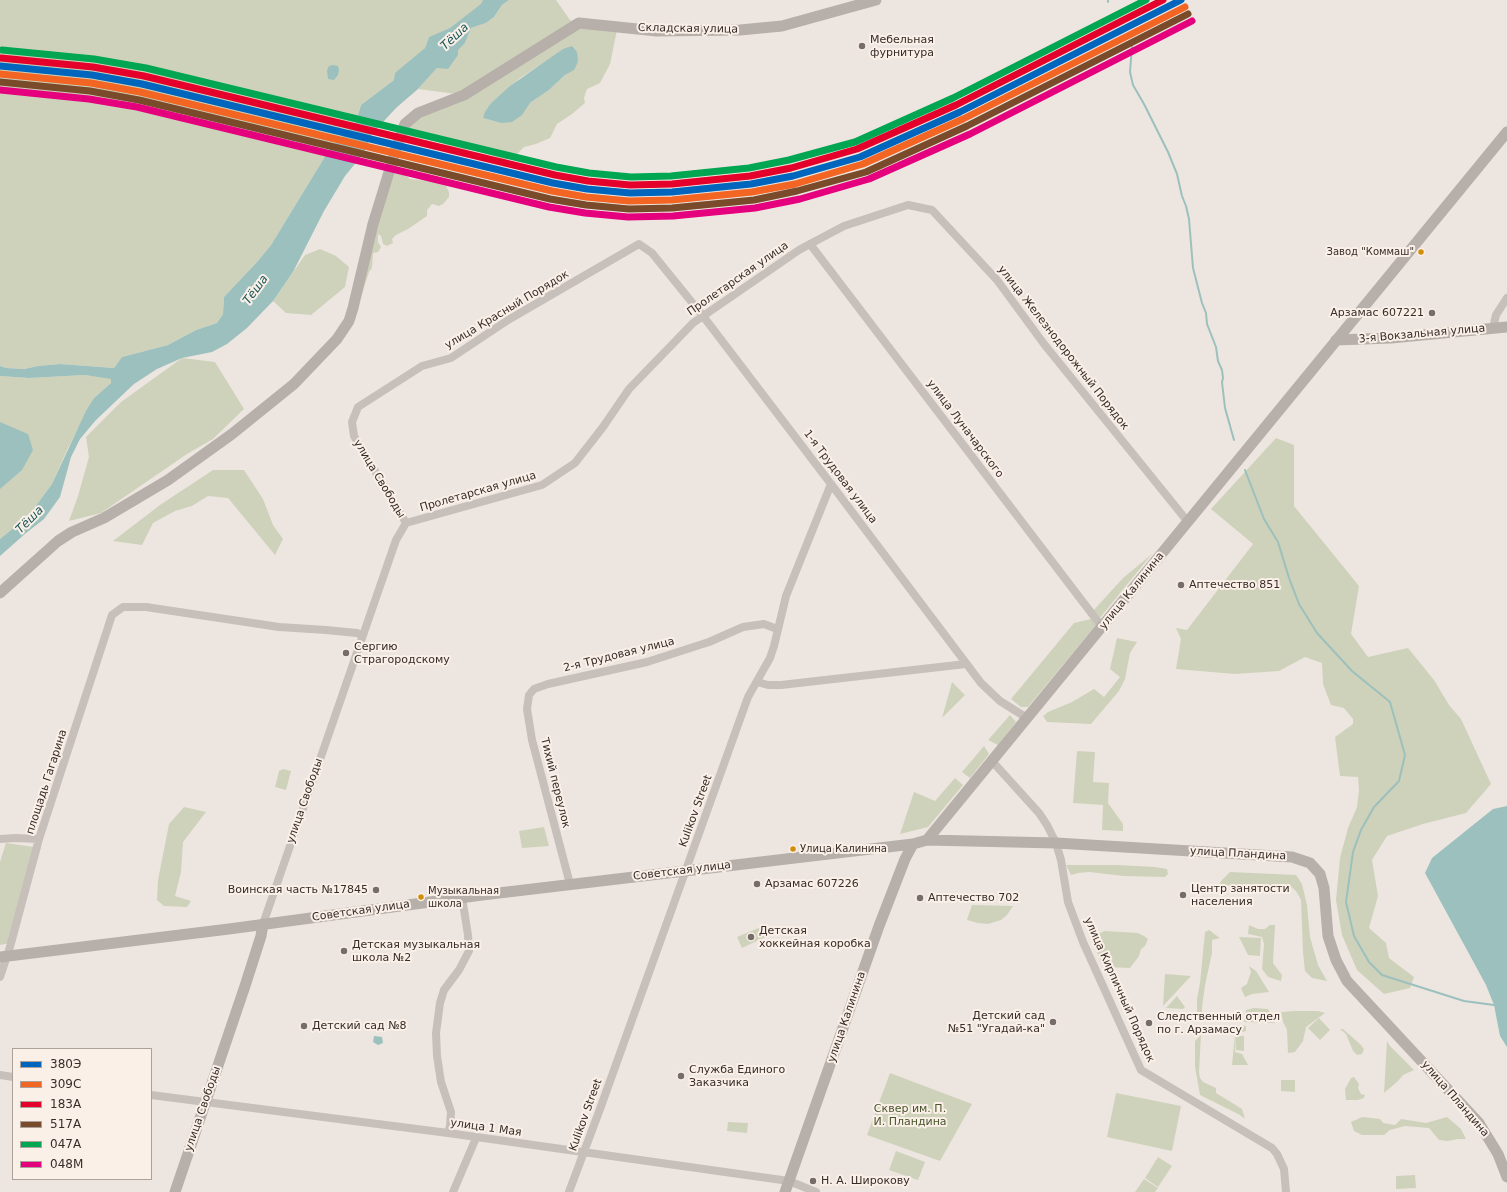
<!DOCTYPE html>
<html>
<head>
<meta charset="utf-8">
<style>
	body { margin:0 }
	#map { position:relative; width:1507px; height:1192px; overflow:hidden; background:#ede6e0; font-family:"DejaVu Sans",sans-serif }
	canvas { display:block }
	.legend { position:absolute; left:12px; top:1048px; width:140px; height:132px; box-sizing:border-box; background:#faf0e8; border:1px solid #aca29b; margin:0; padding:5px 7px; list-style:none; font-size:12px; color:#372c28 }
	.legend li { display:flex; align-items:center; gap:8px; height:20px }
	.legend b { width:20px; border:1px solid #aca29b }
</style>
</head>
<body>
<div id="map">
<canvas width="1507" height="1192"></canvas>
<ul class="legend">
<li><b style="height:5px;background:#0065bd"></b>380Э</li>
<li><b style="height:5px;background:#f26522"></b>309С</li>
<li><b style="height:5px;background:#e4002b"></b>183А</li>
<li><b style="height:5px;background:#7a4b2a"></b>517А</li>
<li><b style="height:5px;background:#00a651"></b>047А</li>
<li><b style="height:5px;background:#e5007d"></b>048М</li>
</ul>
</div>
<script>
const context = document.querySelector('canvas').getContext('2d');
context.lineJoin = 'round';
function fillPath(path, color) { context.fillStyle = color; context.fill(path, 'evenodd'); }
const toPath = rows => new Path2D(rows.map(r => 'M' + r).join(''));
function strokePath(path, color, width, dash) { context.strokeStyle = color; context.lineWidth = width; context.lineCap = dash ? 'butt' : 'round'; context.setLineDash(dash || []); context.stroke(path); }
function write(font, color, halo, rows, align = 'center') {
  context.font = font + ' "DejaVu Sans",sans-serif'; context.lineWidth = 4; context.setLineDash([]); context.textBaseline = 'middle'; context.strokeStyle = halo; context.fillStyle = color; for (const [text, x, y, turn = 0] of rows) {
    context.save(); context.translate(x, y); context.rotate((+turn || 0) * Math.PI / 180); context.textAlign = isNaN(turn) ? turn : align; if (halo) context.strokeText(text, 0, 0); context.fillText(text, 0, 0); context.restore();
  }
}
fillPath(toPath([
	[0,0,483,0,482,4,450,29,429,37,425,48,394,80,361,105,356,122,329,150,271,245,257,262,224,297,223,314,217,323,196,330,168,345,122,357,114,368,60,364,38,366,24,369,6,368,0,366],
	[509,0,556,0,570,20,579,23,464,95,418,89,437,68,465,43,471,28,486,23,494,17,502,5],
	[577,26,617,30,610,64,600,83,587,89,584,98,585,103,572,114,557,124,550,138,536,144,524,147,515,156,506,160,474,150,453,149,438,141,428,140,424,138,418,141,405,136,405,132,417,118],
	[547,61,574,69,565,75,549,90,501,123,483,118,491,103,520,78],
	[395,166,410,179,430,181,446,186,449,192,449,197,443,204,439,206,432,204,427,210,427,216,408,229,396,235,392,239,393,243,387,246,383,244,381,236,378,234,378,242,381,247,378,252,373,253,372,268,369,272,358,306,385,197],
	[320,249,336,256,349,267,345,287,311,315,286,313,273,301,305,255],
	[182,358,215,362,244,409,213,439,187,454,101,513,69,521,78,496,89,457,86,437,121,402],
	[85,375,111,378,111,383,94,398,67,450,52,484,35,507,22,521,0,539,0,376,29,378],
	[1276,438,1294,445,1294,506,1359,586,1351,634,1368,657,1408,648,1434,680,1449,705,1461,719,1491,784,1466,813,1423,824,1387,836,1372,860,1378,896,1369,928,1386,943,1389,958,1414,977,1410,988,1384,994,1357,970,1342,935,1336,900,1340,858,1348,828,1357,807,1359,790,1358,777,1340,776,1335,737,1353,724,1353,719,1344,708,1331,705,1323,684,1322,663,1305,657,1279,671,1235,674,1176,669,1181,639,1176,628,1187,630,1253,544,1211,509],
	[213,470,244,470,263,499,273,525,283,539,275,555,228,498,208,496,192,506,175,511,153,523,142,545,113,541,160,505],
	[1152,554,1099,619,1093,611,1123,578],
	[1091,619,1096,625,1028,707,1021,707,1011,699,1074,623],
	[1117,638,1137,642,1130,653,1125,679,1119,691,1091,724,1047,722,1043,716,1048,712,1072,702,1094,689,1104,697,1120,677,1110,669],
	[952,682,965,695,942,718],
	[1010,715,1016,722,998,745,988,740],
	[984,746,989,754,970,778,962,772],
	[1077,751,1095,752,1093,782,1109,783,1108,803,1123,824,1123,831,1102,830,1103,805,1073,803],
	[283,769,291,771,286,790,275,787,279,771],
	[955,778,963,785,928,827,900,834,914,792,935,801],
	[184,807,206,812,183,842,181,872,175,896,191,901,187,907,164,906,157,900,158,880,169,824],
	[544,827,549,846,522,848,519,831],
	[6,843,41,848,10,943,0,945,0,862],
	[1066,865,1117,865,1155,867,1167,869,1168,874,1165,877,1124,876,1089,872,1078,873,1071,875],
	[1230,872,1296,875,1302,884,1307,905,1310,937,1318,965,1327,981,1312,978,1305,971,1303,952,1301,900,1296,891,1289,885,1274,888,1247,885,1238,886,1219,885,1221,881],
	[972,905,1013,906,1007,915,1001,920,988,924,978,923,967,920],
	[1249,925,1258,929,1265,929,1270,925,1275,925,1273,963,1282,975,1281,981,1268,977,1262,969,1264,944,1262,937,1248,934],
	[761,927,765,937,742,948,737,937],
	[1209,930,1220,938,1212,940,1212,953,1205,985,1202,1007,1202,1012,1205,1019,1198,1016,1197,1011,1197,999,1200,983,1205,932],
	[1105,931,1138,933,1144,936,1148,939,1145,946,1141,949,1139,956,1130,968,1105,967,1101,962,1095,947,1096,939,1100,933],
	[1239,937,1261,938,1260,956,1248,955],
	[1249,966,1256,971,1269,992,1252,994,1245,997,1241,988,1247,984,1251,972],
	[1165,974,1191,976,1163,1006],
	[1177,996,1185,1007,1183,1009,1166,1008],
	[1254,1008,1268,1009,1275,1023,1244,1022,1246,1010],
	[1294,1011,1318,1011,1325,1013,1306,1027,1303,1041,1295,1052,1288,1053,1287,1030,1283,1022,1281,1012],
	[1319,1018,1330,1030,1320,1040,1308,1028],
	[1236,1025,1246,1026,1246,1031,1236,1034,1235,1052,1242,1054,1248,1065,1232,1065],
	[1340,1029,1343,1029,1361,1045,1364,1049,1362,1054,1357,1055,1353,1051,1346,1034],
	[1201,1035,1199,1072,1200,1078,1203,1082,1216,1088,1216,1093,1242,1109,1245,1119,1240,1115,1200,1095,1195,1067,1195,1041],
	[1236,1036,1244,1036,1244,1051,1236,1050],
	[1387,1041,1390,1046,1414,1070,1403,1075,1398,1081,1384,1093],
	[890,1073,972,1104,940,1161,867,1135],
	[1354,1077,1359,1084,1358,1088,1361,1094,1365,1095,1364,1098,1358,1100,1346,1100,1345,1089,1351,1078],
	[1281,1080,1295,1080,1295,1092,1281,1091],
	[1116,1093,1181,1106,1172,1151,1107,1137],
	[1362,1117,1380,1119,1383,1123,1395,1125,1401,1119,1426,1123,1447,1117,1461,1129,1466,1139,1458,1139,1448,1141,1439,1140,1429,1128,1405,1126,1390,1130,1384,1135,1362,1135,1354,1131,1351,1122],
	[728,1122,748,1123,747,1133,727,1131],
	[896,1151,925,1162,918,1180,889,1170],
	[1158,1157,1172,1166,1158,1187,1145,1178],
	[1415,1175,1416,1188,1396,1189,1396,1176],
	[1144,1179,1158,1188,1155,1192,1135,1192]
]), '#cfd2ba');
fillPath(toPath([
	[483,0,509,0,502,5,494,17,486,23,471,28,465,43,458,50,458,55,448,69,437,68,418,89,396,108,372,134,363,154,345,176,324,211,293,272,273,301,247,328,227,344,212,352,182,358,157,369,134,384,96,420,80,439,71,457,60,497,44,519,26,533,0,556,0,539,22,521,35,507,52,484,86,411,94,398,111,383,111,379,85,375,29,378,0,376,0,366,6,368,24,369,38,366,60,364,114,368,122,357,168,345,196,330,217,323,223,314,224,297,257,262,271,245,329,150,356,122,361,105,394,80,395,73,425,48,429,37,450,28,481,4],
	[572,46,577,52,578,60,577,64,574,70,565,75,549,90,530,103,522,115,512,122,501,123,483,118,485,112,491,103,510,86,563,49],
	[333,65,338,66,339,70,338,75,334,80,328,79,327,70,329,66],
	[0,422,28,434,33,450,22,470,0,489],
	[1507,806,1507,1047,1500,1036,1494,1005,1486,985,1425,873,1432,858,1493,809],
	[374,1036,382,1037,383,1043,378,1045,373,1042]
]), '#9cc0be');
strokePath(toPath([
	[1108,2,1108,0],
	[1132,46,1130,72,1133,85,1144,104,1168,152,1177,174,1182,196,1186,206,1189,219,1193,268,1202,303,1206,313,1207,324,1216,347,1218,361,1222,370,1223,378,1222,382,1225,408,1234,440],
	[1245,470,1264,519,1278,542,1289,578,1299,604,1317,633,1352,671,1390,702,1405,755,1399,781,1374,807,1361,830,1353,852,1346,902,1354,936,1369,962,1382,975,1464,1001,1494,1005]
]), '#9cc0be', 2);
strokePath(toPath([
	[810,244,1102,627],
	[1493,328,1496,315,1507,298],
	[406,523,354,436,352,422,358,407,422,366,451,358,508,320,639,244,652,253,703,316,831,484,981,683,1000,701,1027,718],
	[406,523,542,485,575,463,603,427,629,389,693,323,799,250,810,244,844,226,908,205,932,210,997,280,1044,344,1188,522],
	[757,682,768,685,781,685,966,664],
	[991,760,1039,813,1047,825,1056,843,1061,860,1068,902,1083,942,1141,1070,1272,1148,1277,1154,1284,1169,1286,1192],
	[0,839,15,838,39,839],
	[570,884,532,740,527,709,529,695,534,689,548,684,647,662,709,642,743,627,764,624,777,629],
	[263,924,396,540,406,523],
	[0,977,10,947,39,839,112,615,123,607,146,607,279,627,326,630,357,633,362,635],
	[0,1075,13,1077],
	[151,1095,448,1133,789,1181,816,1192],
	[448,1133,450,1126,451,1112,441,1082,437,1056,436,1033,440,1003,444,990,459,970,469,951,468,935,462,897],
	[453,1192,476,1138],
	[569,1192,600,1109,748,697,770,658,774,646,786,596,831,484]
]), '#c6bfba', 8);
strokePath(toPath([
	[1336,340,1391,338,1507,327],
	[0,593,58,541,72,532,104,518,168,480,232,434,294,384,337,339,349,321,353,308,373,224,397,146,405,124,418,113,464,95,579,23,657,31,740,30,782,26,876,0],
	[927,840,1507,132],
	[0,957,229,929,482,895,913,844,927,840,1056,843,1292,857,1310,863,1320,874,1324,888,1328,936,1336,960,1347,981,1479,1123,1498,1154,1507,1177],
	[175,1192,245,986,261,936,263,924],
	[785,1192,879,926,905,859,913,844]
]), '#b7afaa', 11);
strokePath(toPath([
	[0,66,92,75,142,84,553,183,587,189,630,193,672,192,751,184,793,176,860,157,960,112,1181,0]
]), '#0065bd', 7);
strokePath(toPath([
	[0,74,91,83,140,92,552,191,586,197,629,201,672,200,752,192,795,184,863,164,963,119,1185,7]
]), '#f26522', 7);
strokePath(toPath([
	[1,58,93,67,144,76,555,175,588,181,630,185,672,184,750,176,791,168,857,149,956,105,1163,0]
]), '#e4002b', 7);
strokePath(toPath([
	[0,82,90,91,139,100,550,199,586,205,629,209,672,208,754,200,797,191,866,172,967,126,1188,14]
]), '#7a4b2a', 7);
strokePath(toPath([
	[2,50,94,59,146,68,556,167,589,173,631,177,671,176,749,168,789,160,855,142,953,98,1146,0]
]), '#00a651', 7);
strokePath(toPath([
	[0,90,89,99,137,107,549,207,585,213,628,217,673,216,755,208,800,199,869,179,970,134,1192,21]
]), '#e5007d', 7);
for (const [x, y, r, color] of [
	[862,46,4,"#776d68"],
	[1421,252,3.5,"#d18e08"],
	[1432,313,4,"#776d68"],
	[1181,585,4,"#776d68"],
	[346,653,4,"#776d68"],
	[793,849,3.5,"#d18e08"],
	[757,884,4,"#776d68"],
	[376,890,4,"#776d68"],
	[1183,895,4,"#776d68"],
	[421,897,3.5,"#d18e08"],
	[920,898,4,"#776d68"],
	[751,937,4,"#776d68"],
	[344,951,4,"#776d68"],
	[1053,1022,4,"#776d68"],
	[1149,1023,4,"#776d68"],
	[304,1026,4,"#776d68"],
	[681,1076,4,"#776d68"],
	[813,1181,4,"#776d68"]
]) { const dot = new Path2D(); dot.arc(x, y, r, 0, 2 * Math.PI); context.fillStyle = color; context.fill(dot); strokePath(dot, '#faf0e8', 1.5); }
write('10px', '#372c28', '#faf0e8', [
	["Завод \"Коммаш\"",1414,252,"right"],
	["Улица Калинина",800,849],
	["Музыкальная",428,891],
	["школа",428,904]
], 'left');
write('11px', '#372c28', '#faf0e8', [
	["Складская улица",688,29,1],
	["Пролетарская улица",738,279,-35],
	["улица Красный Порядок",507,310,-31],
	["3-я Вокзальная улица",1422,334,-5],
	["улица Железнодорожный Порядок",1063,348,52],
	["улица Луначарского",965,429,53],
	["1-я Трудовая улица",840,477,53],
	["улица Свободы",379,479,59],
	["Пролетарская улица",478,492,-16],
	["улица Калинина",1132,591,-51],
	["2-я Трудовая улица",619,655,-14],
	["площадь Гагарина",47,782,-72],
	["Тихий переулок",555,783,76],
	["улица Свободы",305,801,-71],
	["Kulikov Street",696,811,-70],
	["улица Пландина",1238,854,3],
	["Советская улица",682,871,-7],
	["Советская улица",361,911,-8],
	["улица Кирпичный Порядок",1119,990,66],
	["улица Калинина",847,1017,-71],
	["улица Пландина",1455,1099,49],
	["улица Свободы",203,1109,-71],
	["Kulikov Street",586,1115,-70],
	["улица 1 Мая",486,1128,8]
]);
write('11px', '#372c28', '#faf0e8', [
	["Мебельная",870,40],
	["фурнитура",870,53],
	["Арзамас 607221",1424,313,"right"],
	["Аптечество 851",1189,585],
	["Сергию",354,647],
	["Страгородскому",354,660],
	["Арзамас 607226",765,884],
	["Центр занятости",1191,889],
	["населения",1191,902],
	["Воинская часть №17845",368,890,"right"],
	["Аптечество 702",928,898],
	["Детская",759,931],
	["хоккейная коробка",759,944],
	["Детская музыкальная",352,945],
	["школа №2",352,958],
	["Детский сад",1045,1016,"right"],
	["№51 \"Угадай-ка\"",1045,1029,"right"],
	["Следственный отдел",1157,1017],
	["по г. Арзамасу",1157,1030],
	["Детский сад №8",312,1026],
	["Служба Единого",689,1070],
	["Заказчика",689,1083],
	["Н. А. Широкову",821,1181]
], 'left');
write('11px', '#48562b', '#faf0e8', [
	["Сквер им. П.",910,1109],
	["И. Пландина",910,1122]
]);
write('italic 12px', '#1c5859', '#faf0e8', [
	["Тёша",455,37,-43],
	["Тёша",256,290,-54],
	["Тёша",30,520,-45]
]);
</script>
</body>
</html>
